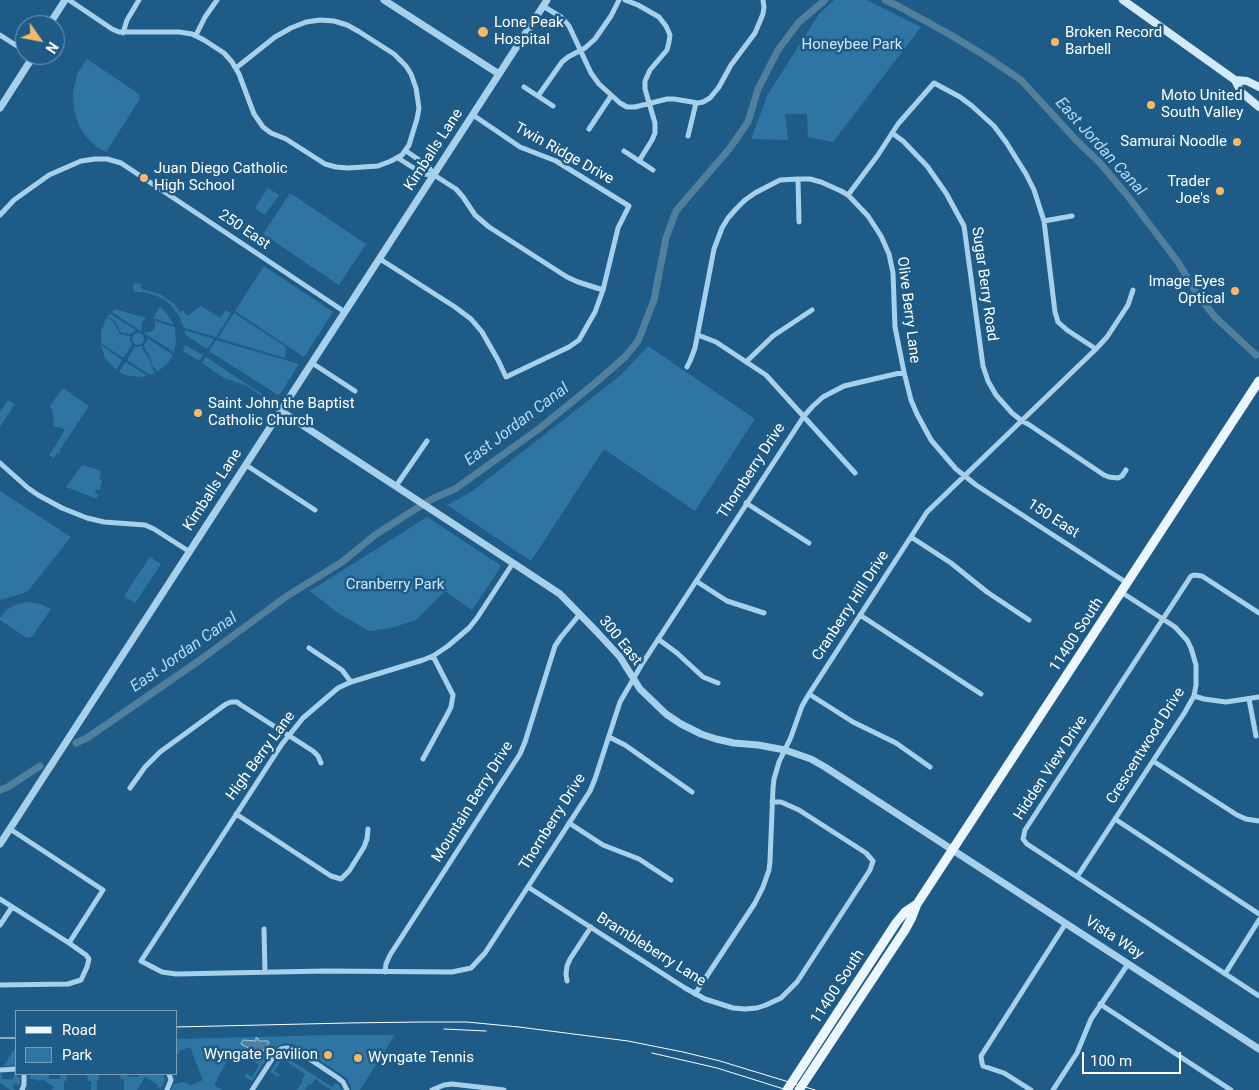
<!DOCTYPE html>
<html>
<head>
<meta charset="utf-8">
<style>
	body { margin:0 }
	#map { position:relative; width:1259px; height:1090px; overflow:hidden; background:#1e5c87; font-family:Roboto,sans-serif }
	canvas { display:block }
	.legend { position:absolute; left:15px; top:1010px; width:162px; height:65px; box-sizing:border-box; background:#1e5c87; border:1px solid #789db7; margin:0; padding:6px 9px; list-style:none; font-size:15px; color:#fff }
	.legend li { display:flex; align-items:center; gap:10px; height:25px }
	.legend b { width:25px; border:1px solid #789db7 }
	.north { position:absolute; left:15px; top:15px; width:50px; height:50px; box-sizing:border-box; background:#1e5c87; border:1px solid #789db7; border-radius:50%; rotate:123deg; font-size:14px; font-weight:700; line-height:20px; text-align:center; color:#fff }
	.north::after { content:''; display:block; margin:auto; width:18px; height:22px; background:#f9b866; clip-path:polygon(50% 0,100% 100%,50% 72%,0 100%) }
	.scale { position:absolute; left:1082px; top:1052px; width:99px; height:22px; box-sizing:border-box; border:2px solid #fff; border-top:0; padding-left:6px; font-size:15px; line-height:18px; white-space:nowrap; color:#fff; -webkit-text-stroke:4px #1e5c87; paint-order:stroke }
</style>
</head>
<body>
<div id="map">
<canvas width="1259" height="1090"></canvas>
<ul class="legend">
<li><b style="height:6px;background:#ecf6fe"></b>Road</li>
<li><b style="height:14px;background:#2f75a3"></b>Park</li>
</ul>
<div class="north">N</div>
<div class="scale">100 m</div>
</div>
<script>
const context = document.querySelector('canvas').getContext('2d');
context.lineJoin = 'round';
function fillPath(path, color) { context.fillStyle = color; context.fill(path, 'evenodd'); }
const toPath = rows => new Path2D(rows.map(r => 'M' + r).join(''));
function strokePath(path, color, width, dash) { context.strokeStyle = color; context.lineWidth = width; context.lineCap = dash ? 'butt' : 'round'; context.setLineDash(dash || []); context.stroke(path); }
function write(font, color, halo, rows, align = 'center') {
  context.font = font + ' Roboto,sans-serif'; context.lineWidth = 5; context.setLineDash([]); context.textBaseline = 'middle'; context.strokeStyle = halo; context.fillStyle = color; for (const [text, x, y, turn = 0] of rows) {
    context.save(); context.translate(x, y); context.rotate((+turn || 0) * Math.PI / 180); context.textAlign = isNaN(turn) ? turn : align; if (halo) context.strokeText(text, 0, 0); context.fillText(text, 0, 0); context.restore();
  }
}
fillPath(toPath([
	[834,0,867,0,921,27,833,142,808,137,807,114,785,114,788,140,751,139,768,94,819,14],
	[87,59,139,94,140,99,106,152,97,147,87,138,79,126,74,110,73,93,77,74],
	[268,188,279,195,265,215,255,208],
	[290,193,366,244,339,285,263,234],
	[264,266,333,312,304,357,235,311],
	[135,283,142,284,140,287,142,289,162,295,174,304,180,312,183,310,187,316,201,306,220,318,226,310,231,313,216,337,184,328,179,316,171,305,165,300,157,296,144,292,134,292,133,286],
	[160,307,167,314,174,325,153,318],
	[115,309,146,318,142,322,142,329,141,331,112,312],
	[234,313,286,347,285,358,218,338],
	[110,314,136,330,131,334,122,333,120,331,115,321,108,316],
	[107,317,113,321,120,334,130,336,130,341,132,345,123,358,101,343,101,331],
	[155,321,175,327,176,342,174,352,144,333,145,332,149,332,154,330,155,326],
	[184,330,214,339,207,349,186,335],
	'132 339a6 6 0 1 1 12 0a6 6 0 1 1-12 0Z',
	[147,338,173,355,168,363,157,372,152,365,150,356,145,349,144,345,147,341],
	[216,340,299,364,281,393,278,395,209,351],
	[101,345,122,360,116,370,105,358],
	[185,345,203,355,200,360,199,361,183,351],
	[142,346,144,352,149,358,152,368,155,373,150,375,127,360,135,347],
	[648,346,755,419,695,511,604,449,531,561,447,505,471,492,621,375],
	[206,357,274,402,272,403,247,386,224,378,202,363],
	[126,362,147,376,138,377,125,375,119,372],
	[63,388,89,406,59,451,60,452,59,454,57,453,54,458,49,455,65,430,60,427,54,427,53,413,50,406],
	[8,400,15,404,0,427,0,412],
	[82,465,101,471,99,479,102,480,100,490,96,489,95,493,98,494,97,499,66,487],
	[0,491,71,537,28,591,21,594,0,600],
	[427,517,500,565,500,568,472,610,445,591,416,620,391,628,369,631,338,613,310,591],
	[150,557,161,564,135,603,124,596],
	[28,602,40,604,51,609,32,637,27,638,0,620,0,618,6,610,17,604],
	[333,1035,395,1035,360,1090,351,1090,351,1087,347,1078,293,1044,284,1043,274,1048,252,1081,245,1077,245,1075,246,1073,252,1077,259,1065,237,1050,233,1056,231,1055,217,1078,218,1079,214,1085,222,1090,171,1090,174,1084,185,1082,186,1083,191,1085,203,1080,190,1047,179,1051,179,1053,176,1055,176,1039],
	[16,1046,16,1065,4,1066,15,1048],
	[286,1053,292,1054,295,1057,293,1062,332,1087,335,1083,339,1085,341,1090,331,1090,315,1079,311,1085,309,1084,305,1090,297,1090,303,1081,302,1080,305,1074,283,1059,274,1071,280,1075,278,1077,270,1072,280,1057],
	[0,1073,2,1074,2,1079,13,1079,14,1073,18,1076,20,1078,20,1084,18,1085,15,1083,12,1087,16,1090,11,1090,0,1083],
	[35,1074,47,1074,49,1075,49,1079,60,1079,60,1074,67,1074,66,1081,64,1081,64,1090,52,1090,54,1087,42,1079,40,1081,29,1078,31,1075],
	[87,1074,99,1074,99,1079,97,1080,97,1090,91,1090,91,1081,88,1081],
	[120,1074,127,1074,128,1077,138,1077,139,1074,163,1074,165,1080,160,1089,157,1087,158,1085,145,1077,137,1090,124,1090,124,1080,120,1078]
]), '#2f75a3');
const water = toPath([
	[256,1038,258,1038,259,1041,268,1041,269,1043,261,1053,256,1052,241,1044,243,1040,256,1041,256,1038]
]);
fillPath(water, '#527f9c');
strokePath(water, '#9bcdec', 1);
strokePath(toPath([
	[885,0,898,6,949,34,984,55,1021,80,1077,141,1100,163,1127,195,1178,262,1197,294,1215,317,1256,355],
	[76,743,87,738,200,660,287,596,342,562,375,535,414,510,434,498,455,489,540,428,594,384,625,357,638,341,654,300,666,238,676,211,730,148,748,122,758,89,778,50,799,22,825,0],
	[0,790,8,787,40,766]
]), '#527f9c', 7);
strokePath(toPath([
	[69,0,112,29,119,32,179,32,192,34,204,40,224,53,232,62,239,74,254,114,263,127,271,133,286,139,325,164,336,167,348,168,378,166,391,161,402,155,409,145,417,119,419,108,416,88,411,74,406,66,394,54,358,31,347,25,334,21,320,20,306,22,291,28,275,37,236,68],
	[625,0,638,5,659,17,666,26,670,35,669,42,667,50,650,70,645,81,645,89,655,123,655,133,652,140,639,161],
	[543,6,561,17,569,26,591,73,599,84,620,103,627,107,635,107,667,99,674,99,698,103,703,102,710,98,719,87,731,65,755,33,763,14,764,7,763,0],
	[123,33,127,20,139,0],
	[0,35,25,51],
	[196,35,205,17,217,0],
	[524,87,553,106],
	[538,96,562,62,568,57,585,48,595,39,611,16,619,0],
	[589,129,611,96],
	[892,133,903,141,927,166,946,193,964,226,983,366,988,381,996,395,1012,413,1022,421,1028,424,1104,475,1109,477,1118,478,1122,476,1126,470],
	[688,136,696,103],
	[406,151,428,166,434,175,456,189,463,197,475,215,489,227,567,277,578,282,603,290],
	[624,151,653,170],
	[398,158,423,174,434,175],
	[798,179,799,222],
	[848,195,878,155,898,124,934,83,960,97,972,106,994,126,1006,142,1026,174,1034,190,1044,221,1055,312,1058,322,1067,330,1096,349],
	[0,215,14,200,49,175,81,161,95,159,107,159,121,163,345,312],
	[1044,221,1072,216],
	[380,259,455,307,471,319,482,332,498,360,506,377,569,347,579,340,595,312,603,290,618,228,629,206,556,161,520,147,473,115],
	[698,335,716,342,766,375,855,473],
	[746,362,773,336,812,310],
	[312,363,355,391],
	[687,367,690,361,695,348,714,249,722,228,728,218,736,209,745,200,755,193,780,180,798,179,810,179,821,182,841,191,848,195,868,216,881,236,889,254,893,273,895,327,904,372,911,400,917,414,931,440,956,469,976,485,1127,583],
	[0,463,28,488,38,495,62,508,87,518,104,522,145,525,154,529,190,552],
	[246,465,315,510],
	[396,486,427,441],
	[746,503,809,543],
	[911,537,951,563,987,592,1029,620],
	[513,563,477,618,469,628,448,646,433,656,423,660,351,682,338,688,303,718,282,744,141,961,162,972,176,974,325,971,452,972,471,968,485,953,590,791,595,779,620,702,642,664,804,416,813,406,823,397,844,386,904,372],
	[696,581,727,601,764,613],
	[1259,613,1202,576,1194,575,1191,576,1025,830,1023,839,1027,844,1259,996],
	[860,615,981,694],
	[658,639,677,653,703,677,718,683],
	[309,648,342,670,351,682],
	[809,694,853,722,896,743,930,767],
	[1194,696,1204,699,1226,702,1259,697],
	[1249,699,1256,736],
	[609,737,625,745,692,792],
	[423,759,448,713,451,707,453,695,433,656],
	[1153,761,1237,815,1246,819,1259,821],
	[130,788,145,767,160,752,226,704,231,702,237,702,241,705,313,751,318,756,321,763],
	[236,814,331,876,341,879,349,871,364,847,367,839,368,829],
	[1115,819,1259,914],
	[569,823,603,845,639,859,671,880],
	[10,829,103,890,69,943],
	[1077,877,1185,712,1194,696,1196,685,1196,665,1191,648,1187,640,1175,627,1169,623,1121,592],
	[528,887,685,988,705,999,733,1008,745,1009,757,1008,766,1005,781,998,797,982,870,870,873,861,866,853,799,810,781,802,772,802],
	[0,899,69,943,86,955,89,959,87,967,81,980,68,984,0,985],
	[0,925,12,907],
	[264,929,265,972],
	[385,972,386,964,390,955,520,754,525,742,555,646,561,637,580,614],
	[1225,974,1259,920],
	[567,981,566,974,567,966,570,959,591,927],
	[695,994,755,903,763,887,769,870,770,861,773,788,774,779,779,762,791,737,802,706,809,694,927,512,1096,349,1107,337,1128,305,1133,290],
	[1100,1004,1231,1090],
	[0,1070,16,1069],
	[22,1090,24,1085,24,1074],
	[167,1090,171,1080,169,1074],
	[252,1090,276,1053,281,1049,287,1048,296,1050,338,1078,343,1082,347,1090],
	[432,1090,444,1085,452,1084,504,1090],
	[1031,1090,1004,1073,983,1066,982,1063,981,1056,1066,923],
	[1053,1090,1077,1053,1091,1019,1128,964]
]), '#a7d0eb', 5);
strokePath(toPath([
	[384,0,499,74],
	[49,25,65,0],
	[0,108,34,55],
	[281,411,513,563,560,594,597,632,620,657,640,689,666,714,681,724,701,734,716,739,734,743,758,745,785,750,811,759,825,767,1259,1049],
	[0,844,547,0]
]), '#a7d0eb', 7);
strokePath(toPath([
	[1123,0,1235,80,1241,92,1259,107],
	[1235,80,1247,81,1259,87]
]), '#d3e9f8', 8);
strokePath(toPath([
	[787,1090,896,923,905,912,917,904],
	[799,1090,905,930,912,917,917,904,1259,381]
]), '#ecf6fe', 9);
strokePath(toPath([
	[176,1027,347,1023,421,1022,467,1022,519,1027,628,1041,683,1052,720,1061,815,1090],
	[444,1029,486,1031],
	[0,1038,16,1038],
	[652,1053,717,1068,787,1090]
]), '#fff', 1);
for (const [x, y, r, color] of [
	[483,32,6,"#f9b866"],
	[1055,42,5,"#f9b866"],
	[1151,105,5,"#f9b866"],
	[1237,142,5,"#f9b866"],
	[144,178,5,"#f9b866"],
	[1220,191,5,"#f9b866"],
	[1235,291,5,"#f9b866"],
	[198,413,5,"#f9b866"],
	[328,1055,5,"#f9b866"],
	[358,1058,5,"#f9b866"]
]) { const dot = new Path2D(); dot.arc(x, y, r, 0, 2 * Math.PI); context.fillStyle = color; context.fill(dot); strokePath(dot, '#1e5c87', 2); }
write('15px', '#fff', '#1e5c87', [
	["Lone Peak",494,23],
	["Hospital",494,40],
	["Broken Record",1065,33],
	["Barbell",1065,50],
	["Moto United",1161,96],
	["South Valley",1161,113],
	["Samurai Noodle",1227,142,"right"],
	["Juan Diego Catholic",154,169],
	["High School",154,186],
	["Trader",1210,182,"right"],
	["Joe's",1210,199,"right"],
	["Image Eyes",1225,282,"right"],
	["Optical",1225,299,"right"],
	["Saint John the Baptist",208,404],
	["Catholic Church",208,421],
	["Wyngate Pavilion",318,1055,"right"],
	["Wyngate Tennis",368,1058]
], 'left');
write('15px', '#cce7f8', '#1e5c87', [
	["Honeybee Park",852,45],
	["Cranberry Park",395,585]
]);
write('15px', '#fff', '#1e5c87', [
	["Kimballs Lane",434,150,-57],
	["Twin Ridge Drive",564,154,29],
	["250 East",244,230,34],
	["Sugar Berry Road",984,284,82],
	["Olive Berry Lane",908,310,83],
	["Thornberry Drive",752,471,-57],
	["Kimballs Lane",213,490,-57],
	["150 East",1053,519,33],
	["Cranberry Hill Drive",851,606,-57],
	["11400 South",1077,635,-57],
	["300 East",620,641,51],
	["Crescentwood Drive",1146,746,-58],
	["High Berry Lane",261,756,-54],
	["Hidden View Drive",1051,768,-57],
	["Mountain Berry Drive",473,802,-58],
	["Thornberry Drive",553,822,-58],
	["Vista Way",1114,938,33],
	["Brambleberry Lane",651,950,32],
	["11400 South",838,987,-57]
]);
write('italic 16px', '#b3daf2', '#1e5c87', [
	["East Jordan Canal",1100,147,48],
	["East Jordan Canal",517,425,-37],
	["East Jordan Canal",184,653,-35]
]);
</script>
</body>
</html>
